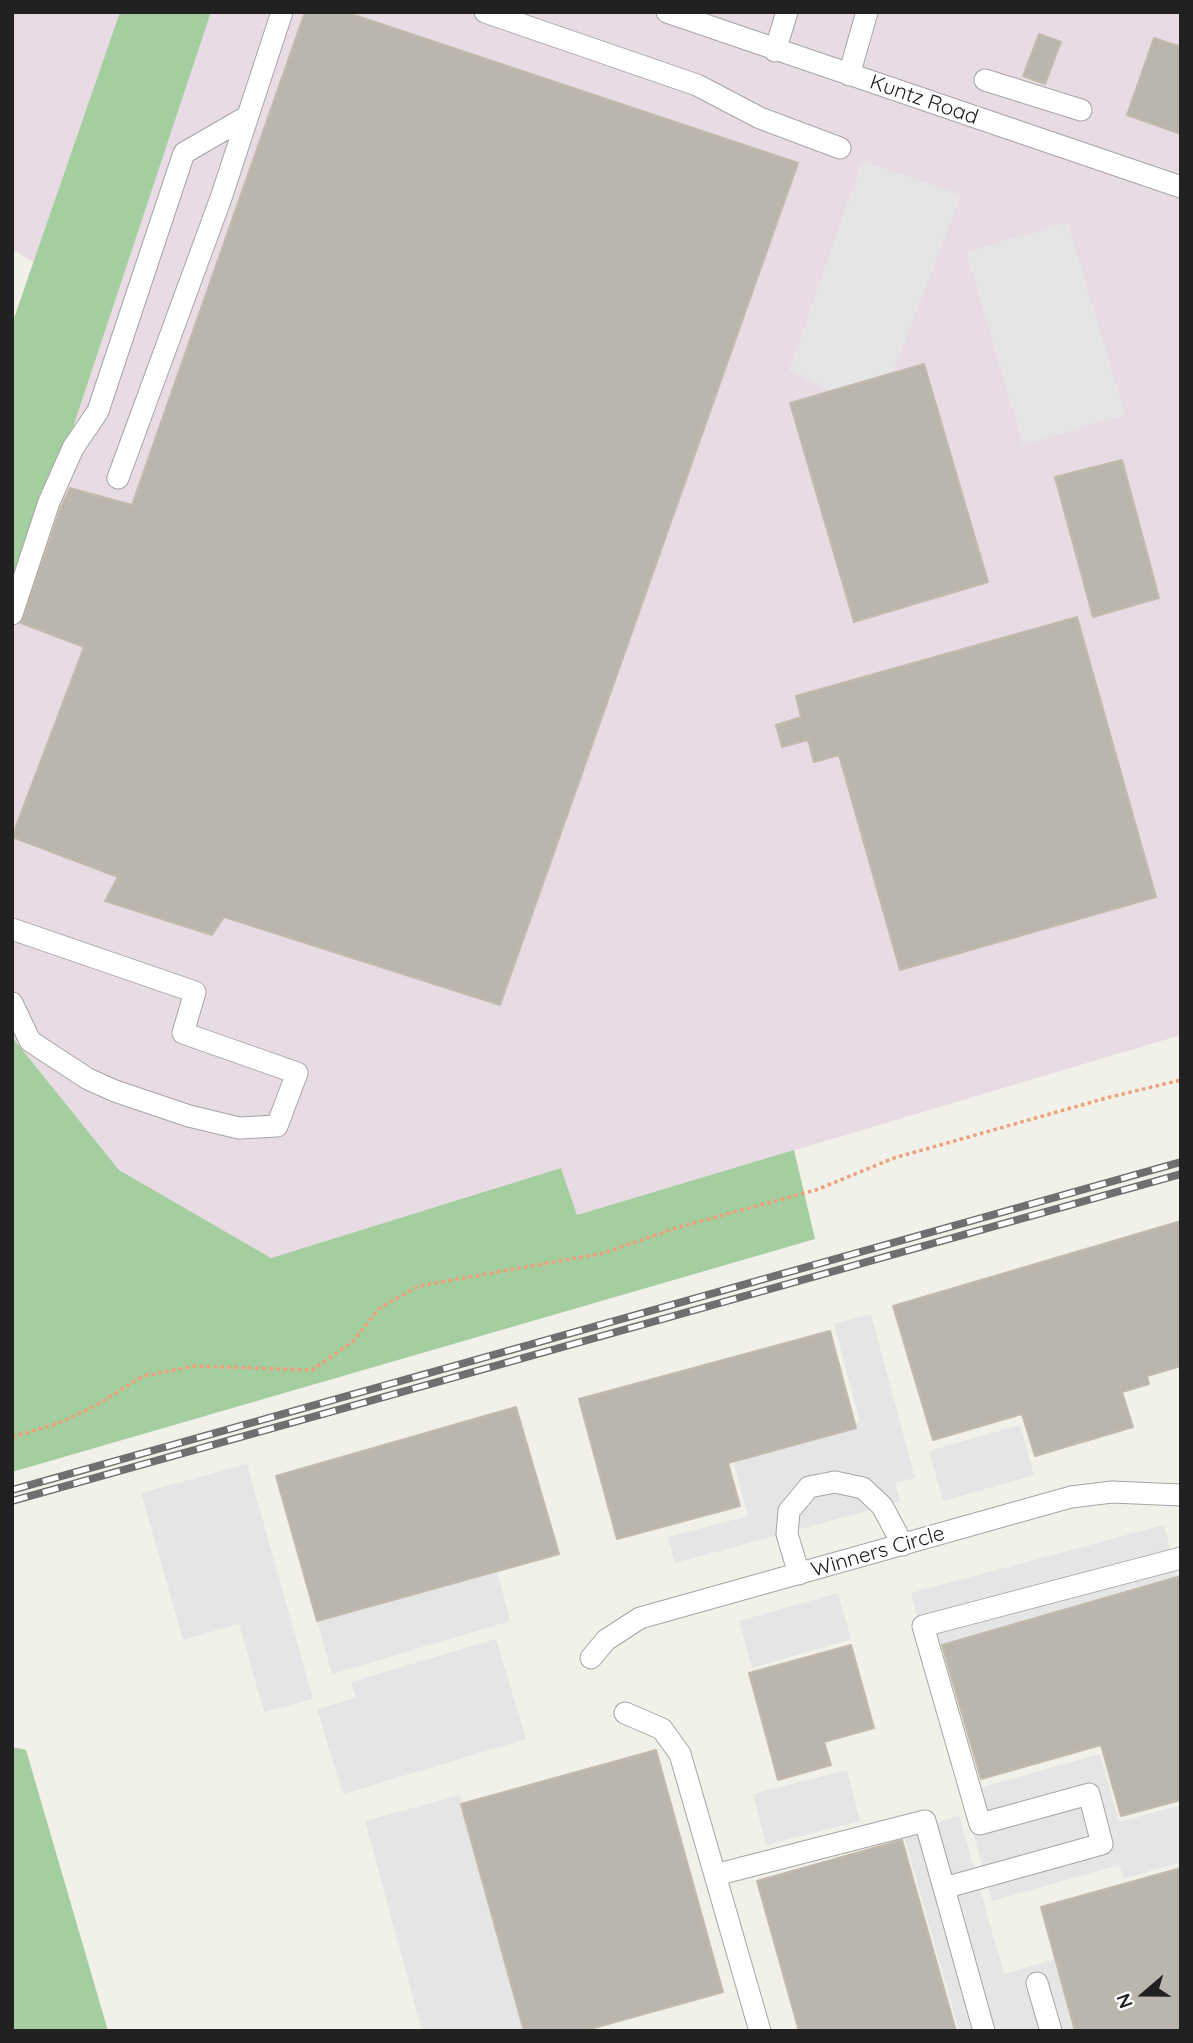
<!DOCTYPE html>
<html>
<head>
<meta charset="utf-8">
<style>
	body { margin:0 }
	#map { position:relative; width:1193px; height:2043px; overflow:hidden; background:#f1f0e9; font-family:Quicksand,sans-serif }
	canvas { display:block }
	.frame { position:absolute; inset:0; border:14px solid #212121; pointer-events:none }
	.north { position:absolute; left:1109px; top:1959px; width:70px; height:70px; -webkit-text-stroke:5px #fff; paint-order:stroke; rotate:250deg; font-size:19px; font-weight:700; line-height:28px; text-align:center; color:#212121 }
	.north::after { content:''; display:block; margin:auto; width:24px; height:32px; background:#212121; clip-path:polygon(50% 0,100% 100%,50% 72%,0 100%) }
</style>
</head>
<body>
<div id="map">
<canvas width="1193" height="2043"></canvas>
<div class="frame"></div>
<div class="north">N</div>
</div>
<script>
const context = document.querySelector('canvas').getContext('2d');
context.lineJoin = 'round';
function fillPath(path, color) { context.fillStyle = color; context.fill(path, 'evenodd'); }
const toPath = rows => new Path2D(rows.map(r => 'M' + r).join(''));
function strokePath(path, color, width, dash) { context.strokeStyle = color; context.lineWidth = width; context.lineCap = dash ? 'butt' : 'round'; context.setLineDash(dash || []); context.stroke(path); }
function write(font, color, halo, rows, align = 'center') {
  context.font = font + ' Quicksand,sans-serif'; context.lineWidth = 5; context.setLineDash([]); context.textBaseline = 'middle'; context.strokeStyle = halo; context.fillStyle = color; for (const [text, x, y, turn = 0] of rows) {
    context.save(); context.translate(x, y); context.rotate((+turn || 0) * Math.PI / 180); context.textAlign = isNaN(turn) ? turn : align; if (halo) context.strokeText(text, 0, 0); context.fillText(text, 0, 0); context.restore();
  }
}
fillPath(toPath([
	[12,12,120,12,34,262,12,250],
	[211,12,1181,12,1181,1035,577,1215,561,1168,271,1258,119,1170,12,1037,12,611]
]), '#e9dbe4');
fillPath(toPath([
	[120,12,211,12,12,611,12,324],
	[12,1037,119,1170,271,1258,561,1168,577,1215,794,1150,815,1239,12,1472],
	[12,1747,26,1750,108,2031,12,2031]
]), '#a4cda0');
fillPath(toPath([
	[862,161,961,195,893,373,830,391,789,370],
	[1068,222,1125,415,1023,445,966,252],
	[871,1314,915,1478,895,1483,900,1502,675,1563,668,1537,748,1516,732,1457,860,1422,834,1324],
	[1020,1425,1034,1475,943,1501,929,1451],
	[247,1464,313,1699,264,1712,239,1624,183,1640,141,1493],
	[1164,1525,1179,1581,926,1649,911,1593],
	[497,1571,510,1621,332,1674,317,1621],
	[838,1593,851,1639,752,1668,739,1621],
	[496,1639,526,1739,343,1794,317,1709,356,1698,351,1682],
	[1100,1754,1119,1822,1181,1805,1181,1862,1124,1879,1119,1865,992,1901,962,1793],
	[847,1770,860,1821,766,1845,753,1794],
	[460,1795,524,2031,422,2031,365,1821],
	[959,1816,1004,1974,1055,1959,1075,2031,959,2031,903,1832]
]), '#e5e5e5');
const building = toPath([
	[305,12,345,12,798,163,500,1005,224,917,212,935,105,901,118,877,12,837,84,647,21,623,61,507,70,488,132,505,305,12],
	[1039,34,1061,42,1045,84,1023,76,1039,34],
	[1154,38,1181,47,1181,134,1127,115,1154,38],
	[924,364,988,582,854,622,790,403,924,364],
	[1122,460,1159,598,1093,617,1055,477,1122,460],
	[1077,617,1156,897,900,970,839,755,814,762,808,740,782,747,776,725,801,717,796,696,1077,617],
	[1181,1221,1181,1366,1147,1376,1149,1384,1122,1392,1133,1427,1035,1456,1022,1414,933,1440,893,1306,1181,1221],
	[830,1331,856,1428,728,1463,740,1506,617,1539,579,1399,830,1331],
	[516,1407,559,1554,317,1621,276,1476,516,1407],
	[1181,1576,1181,1800,1121,1816,1101,1745,981,1779,942,1645,1181,1576],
	[851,1645,874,1728,824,1742,831,1765,778,1780,749,1673,851,1645],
	[656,1750,723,1992,583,2031,524,2031,461,1804,656,1750],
	[902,1840,956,2031,799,2031,757,1881,902,1840],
	[1181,1868,1181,2031,1075,2031,1041,1907,1181,1868]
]);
fillPath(building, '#bab6ae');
strokePath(building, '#c2baac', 2);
const minor = toPath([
	[485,12,697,85,760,118,840,148],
	[667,12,1181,187],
	[775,51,787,12],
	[849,75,867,12],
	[985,80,1081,110],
	[118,478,221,198,282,12],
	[12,614,49,502,73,448,98,411,184,153,248,116],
	[12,929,195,992,183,1033,297,1073,277,1126,239,1128,189,1116,115,1091,88,1079,30,1041,12,1003],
	[799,1574,787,1534,789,1511,809,1487,835,1482,863,1488,882,1506,903,1545],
	[591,1658,606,1640,640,1618,1071,1497,1112,1492,1181,1495],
	[625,1713,662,1729,680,1754,715,1875,925,1821,944,1888],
	[715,1875,760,2031],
	[1037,1983,1051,2031],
	[984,2031,944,1888,1102,1844,1089,1794,980,1824,923,1626,1181,1558]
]);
strokePath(minor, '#a5a5a5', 23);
strokePath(toPath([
	[12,1437,59,1423,95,1406,143,1376,195,1366,312,1370,352,1342,381,1307,419,1286,604,1253,679,1227,816,1190,894,1158,1110,1097,1181,1080]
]), '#f19f79', 3.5, [3.5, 3.5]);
strokePath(minor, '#fff', 21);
const rail = toPath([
	[12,1490,1181,1162],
	[12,1501,1181,1174]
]);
strokePath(rail, '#6f6f6f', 8);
strokePath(rail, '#fff', 5, [16]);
write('21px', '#212121', '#fff', [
	["Kuntz Road",924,100,19],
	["Winners Circle",878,1552,-16]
]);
</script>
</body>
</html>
